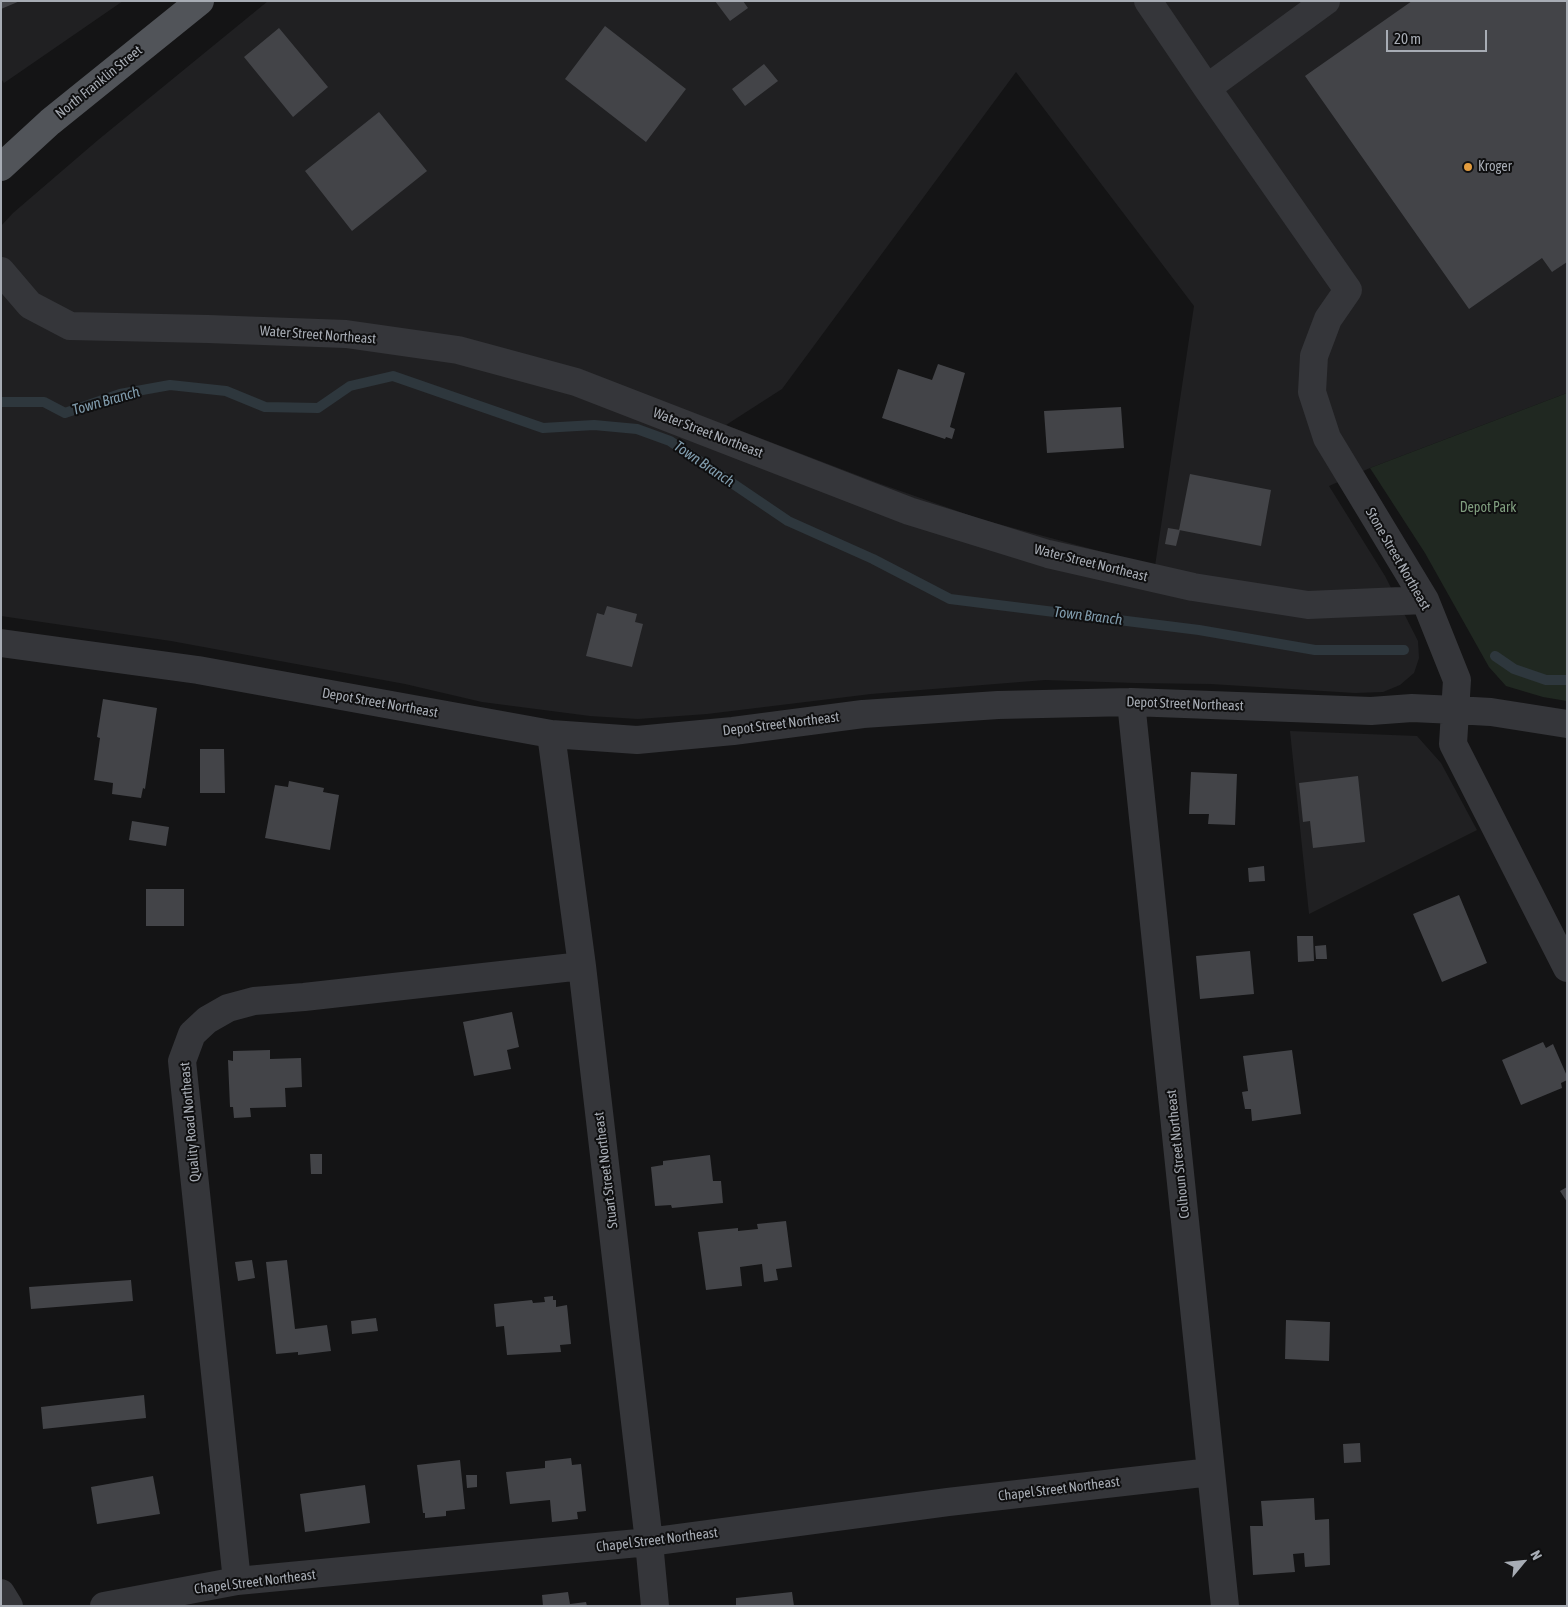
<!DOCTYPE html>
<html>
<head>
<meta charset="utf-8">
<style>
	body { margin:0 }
	#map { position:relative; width:1568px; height:1607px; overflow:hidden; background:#141415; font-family:"Asap Condensed",sans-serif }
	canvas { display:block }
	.frame { position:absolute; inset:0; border:2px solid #a7acb4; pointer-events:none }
	.north { position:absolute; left:1498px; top:1537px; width:50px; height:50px; -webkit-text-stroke:4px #0f0f10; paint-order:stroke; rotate:62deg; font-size:14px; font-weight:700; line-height:20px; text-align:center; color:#a7acb4 }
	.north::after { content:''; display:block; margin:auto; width:18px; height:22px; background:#a7acb4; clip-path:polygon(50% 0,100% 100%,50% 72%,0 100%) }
	.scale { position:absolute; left:1386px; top:30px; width:101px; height:22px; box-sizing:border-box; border:2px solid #a7acb4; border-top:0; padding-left:6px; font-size:15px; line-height:18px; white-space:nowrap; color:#a7acb4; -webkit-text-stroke:4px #0f0f10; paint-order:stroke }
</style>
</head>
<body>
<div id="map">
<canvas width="1568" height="1607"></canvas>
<div class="frame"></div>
<div class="north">N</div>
<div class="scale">20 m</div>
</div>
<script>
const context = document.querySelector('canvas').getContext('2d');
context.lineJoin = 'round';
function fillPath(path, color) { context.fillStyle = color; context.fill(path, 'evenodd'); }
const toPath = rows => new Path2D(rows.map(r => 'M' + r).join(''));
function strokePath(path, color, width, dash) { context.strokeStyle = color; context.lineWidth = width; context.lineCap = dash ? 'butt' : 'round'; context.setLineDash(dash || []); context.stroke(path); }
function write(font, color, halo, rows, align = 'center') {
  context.font = font + ' "Asap Condensed",sans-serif'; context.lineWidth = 4; context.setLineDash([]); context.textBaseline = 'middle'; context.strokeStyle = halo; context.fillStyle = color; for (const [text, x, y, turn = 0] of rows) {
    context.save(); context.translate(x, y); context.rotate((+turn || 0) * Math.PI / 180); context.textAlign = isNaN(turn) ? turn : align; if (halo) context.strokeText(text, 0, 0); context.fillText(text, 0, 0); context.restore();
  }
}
fillPath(toPath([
	[1,1,123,1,4,83,1,79],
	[268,1,1567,1,1567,393,1370,468,1329,486,1385,576,1418,641,1419,658,1414,673,1400,685,1383,692,1355,693,1211,684,1135,683,1045,680,871,694,707,714,638,719,590,716,482,702,405,684,171,641,1,616,1,226,13,213,98,140],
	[1016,72,1194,306,1155,566,980,519,878,483,726,425,782,389],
	[1290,731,1417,736,1441,763,1477,830,1309,914]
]), '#202022');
fillPath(toPath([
	[1567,393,1567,701,1543,697,1506,686,1489,667,1425,553,1370,468]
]), '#202821');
strokePath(toPath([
	[1,402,44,402,65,413,120,394,170,385,226,391,265,407,318,408,350,386,393,376,543,428,594,425,637,429,670,441,788,521,873,559,950,599,1199,630,1315,650,1404,650],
	[1495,656,1514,669,1546,680,1567,680]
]), '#2e373d', 10);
fillPath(toPath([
	[1,1,20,1,1,9],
	[715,1,743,1,748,8,730,21],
	[1412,1,1567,1,1567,262,1552,272,1542,258,1469,309,1305,76],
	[605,26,686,89,646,142,565,79],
	[279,28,328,87,293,117,244,57],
	[764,64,778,81,745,106,732,89],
	[379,112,427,171,352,231,305,171],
	[938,364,965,373,950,427,955,429,952,439,946,437,945,439,882,418,898,369,932,380],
	[1121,407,1124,448,1047,453,1044,411],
	[1190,474,1271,490,1261,546,1179,530],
	[1168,528,1180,530,1176,546,1165,544],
	[607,606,637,614,635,622,643,624,632,667,586,656,597,613,604,615],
	[103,699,157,708,145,789,143,788,141,798,112,794,113,783,94,780,100,738,97,737],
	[200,749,224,749,225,793,200,793],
	[1191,772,1237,774,1235,825,1208,824,1209,814,1189,814],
	[1358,776,1365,842,1313,848,1310,821,1303,822,1299,783],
	[289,781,324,788,323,792,339,795,330,850,265,838,275,785,288,787],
	[132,821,169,827,166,846,129,840],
	[1264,866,1265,881,1249,882,1248,868],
	[146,889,184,889,184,926,146,926],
	[1459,895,1487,963,1442,982,1413,914],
	[1297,936,1313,936,1314,961,1298,962],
	[1326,945,1327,959,1316,959,1315,946],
	[1250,951,1254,994,1200,999,1196,956],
	[512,1012,519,1047,507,1050,511,1069,474,1076,463,1022],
	[1543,1042,1546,1048,1553,1044,1567,1076,1567,1080,1561,1083,1562,1088,1521,1105,1502,1060],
	[270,1050,270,1059,301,1058,302,1087,285,1088,286,1107,250,1108,251,1117,234,1118,233,1107,230,1107,228,1060,233,1061,233,1051],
	[1292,1050,1301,1114,1252,1121,1251,1109,1245,1109,1242,1092,1248,1091,1243,1056],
	[310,1154,322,1154,322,1174,311,1174],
	[710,1155,713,1181,721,1181,723,1203,672,1208,671,1205,655,1206,651,1167,663,1165,663,1161],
	[1567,1187,1567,1202,1560,1191],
	[786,1221,792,1267,776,1269,778,1280,764,1282,762,1264,740,1267,742,1286,706,1290,698,1232,738,1228,738,1231,758,1229,757,1224],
	[252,1260,255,1278,238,1281,235,1262],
	[287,1260,295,1329,327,1325,331,1351,298,1355,298,1352,276,1354,266,1262],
	[131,1280,133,1301,31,1309,29,1287],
	[553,1296,553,1300,556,1300,556,1307,567,1305,571,1344,560,1345,561,1352,507,1355,504,1326,496,1327,494,1304,532,1300,533,1303,545,1302,544,1297],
	[376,1318,378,1331,352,1334,351,1321],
	[1286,1320,1330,1322,1329,1361,1285,1359],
	[144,1395,146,1418,43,1429,41,1407],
	[1360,1443,1361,1462,1344,1463,1343,1444],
	[571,1458,572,1465,581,1464,586,1511,577,1512,578,1519,552,1522,550,1500,510,1504,506,1472,545,1468,545,1461],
	[460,1460,465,1509,446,1511,446,1516,425,1518,425,1513,423,1513,417,1465],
	[466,1475,477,1475,477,1487,467,1488],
	[153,1476,160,1514,97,1524,91,1487],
	[365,1485,370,1523,305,1532,300,1494],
	[1314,1498,1315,1520,1329,1519,1330,1565,1305,1567,1304,1553,1293,1554,1295,1572,1253,1575,1250,1526,1263,1526,1261,1501],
	[568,1592,570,1604,586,1602,587,1606,543,1606,542,1595],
	[792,1592,794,1606,736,1606,736,1598]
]), '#434448');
strokePath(toPath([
	[1148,1,1207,88,1348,290,1328,319,1314,356,1312,392,1327,438,1425,600,1457,680,1453,744,1567,968],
	[1207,88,1326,1],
	[1,271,30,305,70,326,208,329,346,334,458,350,576,382,909,511,1048,554,1193,587,1308,605,1425,600],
	[1,643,198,670,551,734,637,740,733,731,863,714,998,705,1131,702,1371,711,1412,708,1455,710,1491,712,1567,724],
	[1131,702,1225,1606],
	[551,734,582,966,649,1542,655,1606],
	[237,1581,182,1061,192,1034,207,1020,228,1008,254,1001,304,997,582,966],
	[1,1593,9,1606],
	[104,1606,237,1581,649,1542,948,1502,1211,1472]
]), '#35363a', 28);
strokePath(toPath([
	[1,167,50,122,200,1]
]), '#515459', 28);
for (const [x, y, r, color] of [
	[1468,167,5,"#e29c3f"]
]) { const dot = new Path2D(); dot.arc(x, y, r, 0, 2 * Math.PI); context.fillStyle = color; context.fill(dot); strokePath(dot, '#0f0f10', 2); }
write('14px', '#a7acb4', '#0f0f10', [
	["North Franklin Street",99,82,-39],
	["Water Street Northeast",318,335,4],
	["Water Street Northeast",708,433,21],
	["Stone Street Northeast",1398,559,60],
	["Water Street Northeast",1091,563,14],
	["Depot Street Northeast",380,703,10],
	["Depot Street Northeast",1185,704,2],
	["Depot Street Northeast",781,724,-7],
	["Quality Road Northeast",190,1122,-95],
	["Colhoun Street Northeast",1178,1154,-96],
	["Stuart Street Northeast",606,1170,-97],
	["Chapel Street Northeast",1059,1489,-7],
	["Chapel Street Northeast",657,1540,-7],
	["Chapel Street Northeast",255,1582,-7]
]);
write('14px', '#a7acb4', '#0f0f10', [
	["Kroger",1478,167]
], 'left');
write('14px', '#809e7f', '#0f0f10', [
	["Depot Park",1488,508]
]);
write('italic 15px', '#809cad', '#0f0f10', [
	["Town Branch",106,401,-16],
	["Town Branch",704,464,34],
	["Town Branch",1088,616,7]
]);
</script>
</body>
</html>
